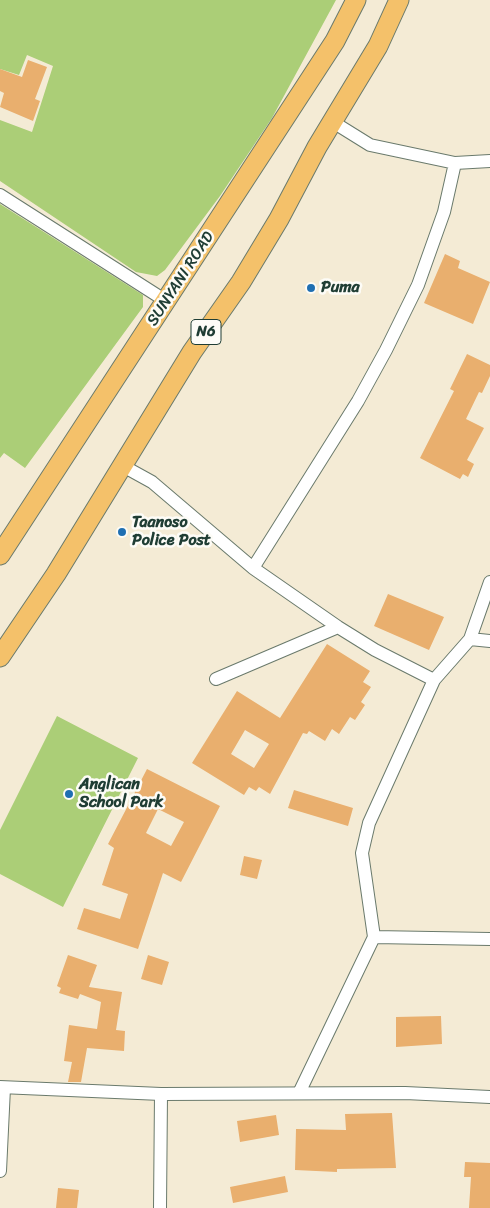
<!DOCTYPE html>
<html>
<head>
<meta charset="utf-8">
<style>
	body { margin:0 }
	canvas { display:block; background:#f4ebd5 }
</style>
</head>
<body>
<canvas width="490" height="1208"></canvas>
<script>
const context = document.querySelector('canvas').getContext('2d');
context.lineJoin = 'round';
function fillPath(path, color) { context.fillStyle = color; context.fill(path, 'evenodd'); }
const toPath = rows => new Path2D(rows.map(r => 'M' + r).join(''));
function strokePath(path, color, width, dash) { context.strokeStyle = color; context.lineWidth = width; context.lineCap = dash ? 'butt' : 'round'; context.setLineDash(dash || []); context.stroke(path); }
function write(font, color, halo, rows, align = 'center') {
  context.font = font + ' Sriracha,sans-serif'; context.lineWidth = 5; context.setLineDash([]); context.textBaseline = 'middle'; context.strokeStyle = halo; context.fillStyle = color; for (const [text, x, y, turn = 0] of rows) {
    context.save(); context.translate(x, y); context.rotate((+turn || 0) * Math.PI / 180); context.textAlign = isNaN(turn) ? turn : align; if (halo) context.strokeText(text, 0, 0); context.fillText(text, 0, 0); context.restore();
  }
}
fillPath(toPath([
	[0,0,336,0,272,118,220,196,165,270,157,276,136,272,0,181,0,120,32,132,53,66,27,55,19,75,0,69],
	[0,204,143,295,143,307,25,468,4,453,0,458],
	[57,716,138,758,63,907,0,874,0,830]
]), '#abce77');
fillPath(toPath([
	[28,60,47,67,35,99,40,101,33,121,0,107,4,93,0,91,0,69,22,77],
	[445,254,460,261,458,268,490,282,473,324,424,303],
	[467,354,490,365,490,376,482,393,479,392,466,419,484,428,467,460,474,464,468,477,463,474,460,479,420,458,454,391,450,389],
	[388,594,444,617,429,650,374,626],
	[327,644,370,671,363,682,371,687,361,702,365,705,355,720,350,717,339,734,332,729,325,741,309,731,307,734,303,733,270,794,259,787,256,791,249,787,244,795,192,763,237,691,280,718],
	[245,730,269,744,254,768,231,754],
	[147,769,220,806,181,882,163,873,138,949,77,929,84,908,120,919,128,894,102,885,114,848,108,844],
	[158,809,184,822,171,846,146,833],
	[294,790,353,808,348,826,288,808],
	[244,856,262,860,257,879,240,875],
	[68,955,97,965,89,987,122,992,116,1030,125,1031,124,1051,87,1048,81,1082,68,1082,72,1062,64,1061,69,1025,97,1029,101,1002,80,994,78,999,59,993,61,988,57,986],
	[148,955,169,962,162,985,141,979],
	[441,1016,442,1044,396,1047,396,1017],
	[392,1113,396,1168,337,1169,337,1172,295,1170,296,1129,346,1130,345,1114],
	[276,1115,279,1135,240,1142,237,1121],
	[465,1162,490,1163,490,1208,469,1208,471,1177,464,1177],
	[285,1176,288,1192,233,1203,230,1187],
	[58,1188,79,1190,77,1208,56,1208]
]), '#e9af6e');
const street = toPath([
	[333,122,370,145,455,163,490,161],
	[0,195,166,301],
	[123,466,152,482,253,568,338,627,375,650,434,680],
	[253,568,358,401,386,350,418,285,444,212,455,163],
	[470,639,490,641],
	[216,679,338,627],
	[374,937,490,939],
	[0,1087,161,1094,405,1093,490,1097],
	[299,1093,374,937,362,853,369,823,434,680,470,639,490,582],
	[0,1171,4,1088],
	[160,1208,161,1094]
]);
const primary = toPath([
	[0,555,335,41,356,0],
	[0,657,56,574,192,352,241,282,279,219,317,147,378,46,399,0]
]);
strokePath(street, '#6a7a6c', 14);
strokePath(primary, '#6a7a6c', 21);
strokePath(street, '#fff', 12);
strokePath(primary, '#f4c16a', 19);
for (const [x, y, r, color] of [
	[311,288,5,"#1f6fb2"],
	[122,532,5,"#1f6fb2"],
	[69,794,5,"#1f6fb2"]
]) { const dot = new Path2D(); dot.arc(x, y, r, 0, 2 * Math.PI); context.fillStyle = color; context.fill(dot); strokePath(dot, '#fdfcf7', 2); }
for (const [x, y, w] of [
	[206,332,30]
]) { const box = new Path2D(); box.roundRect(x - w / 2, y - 12.5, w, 25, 4); context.fillStyle = '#fdfcf7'; context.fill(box); strokePath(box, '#1f3d34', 1); }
write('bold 15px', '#1f3d34', null, [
	["N6",206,332]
]);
write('16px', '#1f3d34', '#fdfcf7', [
	["SUNYANI ROAD",181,279,-57]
]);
write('bold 16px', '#1f3d34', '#fdfcf7', [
	["Puma",321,288],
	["Taanoso",132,523],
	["Police Post",132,541],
	["Anglican",79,785],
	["School Park",79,803]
], 'left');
</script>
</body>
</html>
